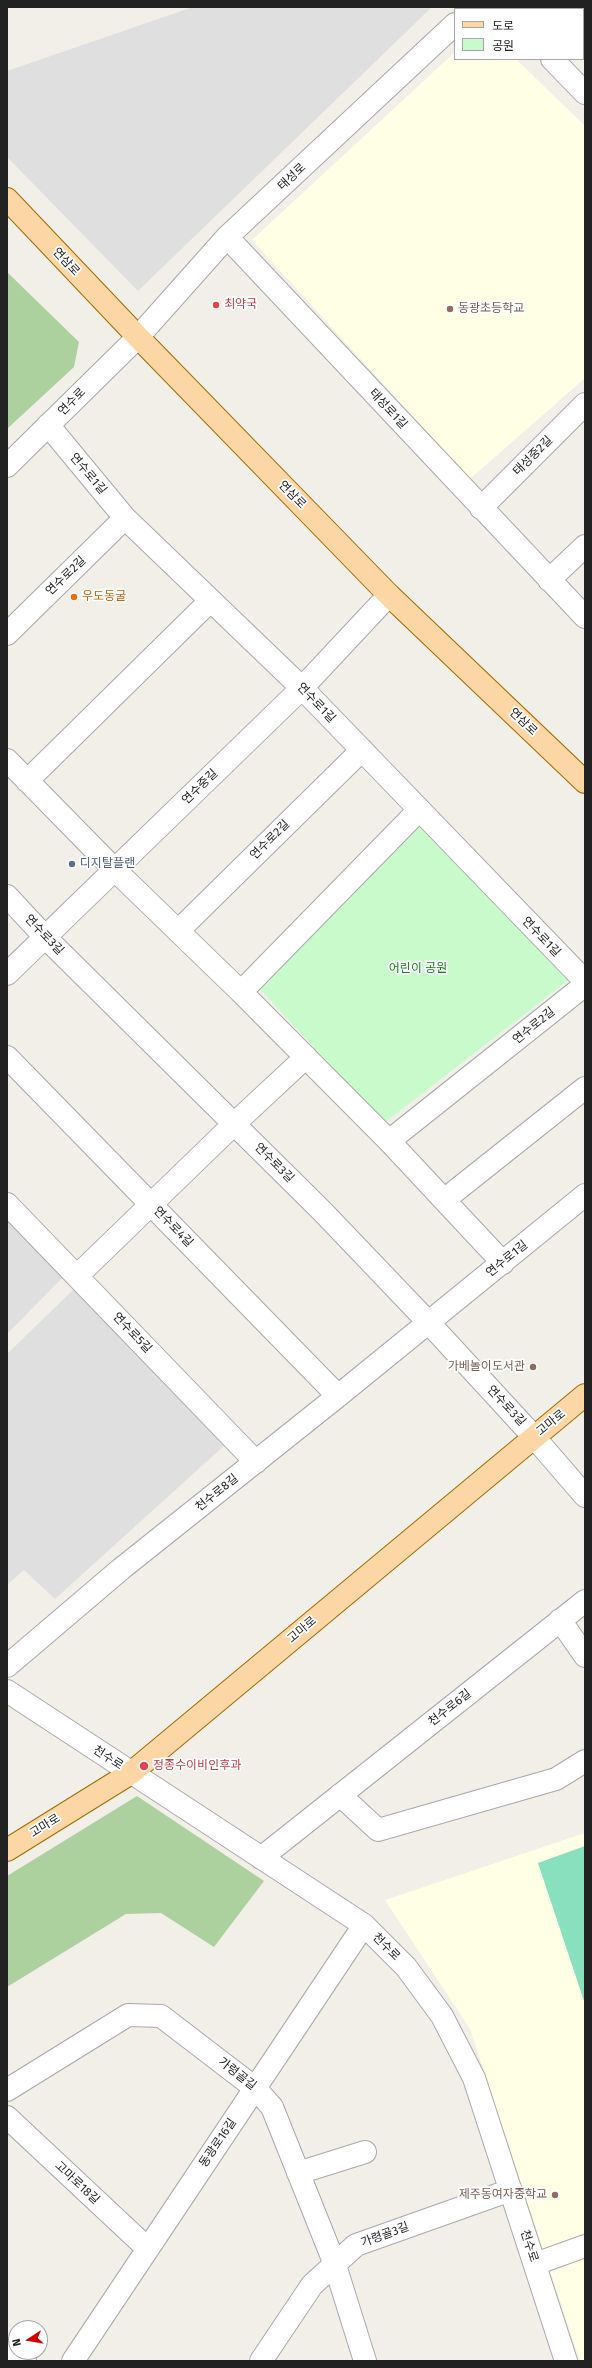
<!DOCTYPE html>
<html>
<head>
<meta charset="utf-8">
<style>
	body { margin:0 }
	#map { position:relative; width:592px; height:2368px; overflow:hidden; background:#f2efe9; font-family:"Fira Sans","Noto Sans KR",sans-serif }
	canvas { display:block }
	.frame { position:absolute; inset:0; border:8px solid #222; pointer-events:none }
	.legend { position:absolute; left:454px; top:8px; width:130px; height:52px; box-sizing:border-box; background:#fff; border:1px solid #a7a7a7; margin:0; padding:5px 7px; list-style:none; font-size:12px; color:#222 }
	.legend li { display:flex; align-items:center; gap:8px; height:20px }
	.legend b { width:20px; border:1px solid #a7a7a7 }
	.north { position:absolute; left:8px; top:2320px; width:40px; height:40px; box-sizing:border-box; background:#fff; border:1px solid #a7a7a7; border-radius:50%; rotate:258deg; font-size:11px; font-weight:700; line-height:16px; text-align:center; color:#222 }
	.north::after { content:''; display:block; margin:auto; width:14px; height:18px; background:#d40000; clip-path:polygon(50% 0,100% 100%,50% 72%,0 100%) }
</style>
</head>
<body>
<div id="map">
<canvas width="592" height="2368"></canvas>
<div class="frame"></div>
<ul class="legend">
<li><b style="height:5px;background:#fcd6a4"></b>도로</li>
<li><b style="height:11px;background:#c8facc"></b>공원</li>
</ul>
<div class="north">N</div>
</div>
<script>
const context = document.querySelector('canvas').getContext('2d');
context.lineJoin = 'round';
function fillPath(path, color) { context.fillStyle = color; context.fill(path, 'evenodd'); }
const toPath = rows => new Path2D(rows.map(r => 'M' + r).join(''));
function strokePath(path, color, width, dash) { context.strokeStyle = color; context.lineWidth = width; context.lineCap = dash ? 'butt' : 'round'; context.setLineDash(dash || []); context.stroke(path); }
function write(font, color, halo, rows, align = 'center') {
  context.font = font + ' "Fira Sans","Noto Sans KR",sans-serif'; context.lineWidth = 3.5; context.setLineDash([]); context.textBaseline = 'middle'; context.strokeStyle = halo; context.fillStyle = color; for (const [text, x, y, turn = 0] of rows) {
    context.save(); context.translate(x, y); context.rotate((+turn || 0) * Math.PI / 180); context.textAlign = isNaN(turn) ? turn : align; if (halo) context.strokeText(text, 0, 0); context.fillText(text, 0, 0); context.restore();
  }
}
fillPath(toPath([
	[193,7,432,7,138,291,7,157,7,71],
	[7,1218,64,1276,7,1334],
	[77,1286,225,1445,55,1599,24,1570,7,1585,7,1354]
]), '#e0dfdf');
fillPath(toPath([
	[455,52,455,59,516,59,585,126,585,378,470,479,252,240],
	[585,1833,585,2361,580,2361,470,2029,385,1900]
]), '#ffffe5');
fillPath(toPath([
	[7,272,79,342,74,367,7,429],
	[137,1796,264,1881,214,1947,161,1913,126,1914,7,1987,7,1876]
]), '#add19e');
fillPath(toPath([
	[419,823,570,979,384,1123,258,987]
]), '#c8facc');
fillPath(toPath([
	[585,1846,585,2004,538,1863]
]), '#88e0be');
const minor = toPath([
	[502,7,504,9],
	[472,9,474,7],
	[552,59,585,93],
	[227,237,585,617],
	[48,425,125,518,302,688,585,981],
	[7,466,138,337,227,237,455,24],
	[481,508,585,404],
	[549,580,585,546],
	[7,634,125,518],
	[7,760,114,869,241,992],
	[27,781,210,601],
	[419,810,241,992,389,1141,503,1263],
	[7,896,45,937,322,1211,429,1323,534,1437,585,1496],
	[178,931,362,750],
	[7,974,302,688,389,595],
	[7,1057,338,1396],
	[389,1141,585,985],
	[444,1200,585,1088],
	[7,1204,256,1462],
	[77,1276,234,1124,306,1057],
	[560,1620,585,1656],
	[7,1666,121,1569,338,1396,585,1195],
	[7,1691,364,1925,406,1967,442,2016,474,2078,566,2361],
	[340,1795,378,1830,556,1779,585,1761],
	[261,1858,585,1601],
	[7,2090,128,2015,161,2016,255,2088,272,2107,334,2262,365,2361],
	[7,2117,148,2249],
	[298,2173,365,2152],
	[535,2264,585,2246],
	[7,2349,25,2361],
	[73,2361,364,1925],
	[261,2361,312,2285,356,2245,511,2190]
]);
const major = toPath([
	[7,199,138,337,389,595,585,782],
	[7,1850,131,1773,585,1395]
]);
strokePath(minor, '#a9a9a9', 24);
strokePath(major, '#a06b00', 24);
strokePath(minor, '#fff', 22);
strokePath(major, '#fcd6a4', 22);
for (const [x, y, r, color] of [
	[216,305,4,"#e0444e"],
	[450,309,4,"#8d6e63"],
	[74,597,4,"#e8710a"],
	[72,864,4,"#5c6f8a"],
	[533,1367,4,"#8d6e63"],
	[144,1766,5,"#e0444e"],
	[555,2195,4,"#8d6e63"]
]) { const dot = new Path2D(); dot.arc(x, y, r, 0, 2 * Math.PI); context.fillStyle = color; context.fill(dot); strokePath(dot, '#fff', 1.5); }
write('12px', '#222', '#fff', [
	["태성로",292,177,-43],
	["연삼로",66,262,47],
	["연수로",72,402,-45],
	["태성로1길",388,409,47],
	["태성중2길",533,456,-45],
	["연수로1길",88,474,50],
	["연삼로",292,495,46],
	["연수로2길",66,576,-44],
	["연수로1길",316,703,46],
	["연삼로",523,722,44],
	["연수중길",200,787,-44],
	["연수로2길",270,840,-45],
	["연수로3길",44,935,46],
	["연수로1길",541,937,46],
	["연수로2길",534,1026,-39],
	["연수로3길",274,1163,45],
	["연수로4길",173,1227,46],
	["연수로1길",507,1259,-39],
	["연수로5길",132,1333,46],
	["연수로3길",506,1406,47],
	["고마로",551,1423,-39],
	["천수로8길",217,1493,-39],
	["고마로",302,1630,-40],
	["천수로6길",450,1708,-38],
	["천수로",108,1758,33],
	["고마로",45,1826,-32],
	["천수로",386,1947,45],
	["가령골길",237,2074,38],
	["동광로16길",218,2143,-56],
	["고마로18길",77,2183,43],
	["가령골3길",385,2235,-20],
	["천수로",529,2246,72]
]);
write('12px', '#be3a42', '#fff', [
	["최약국",224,305],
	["정종수이비인후과",153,1766]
], 'left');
write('12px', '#785e54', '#fff', [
	["동광초등학교",458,309,"left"],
	["가베놀이도서관",525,1367],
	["제주동여자중학교",547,2195]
], 'right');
write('12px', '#c56008', '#fff', [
	["우도동굴",82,597]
], 'left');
write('12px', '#4e5e75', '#fff', [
	["디지탈플랜",80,864]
], 'left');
write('12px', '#0c8416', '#fff', [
	["어린이 공원",418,969]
]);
</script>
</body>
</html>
